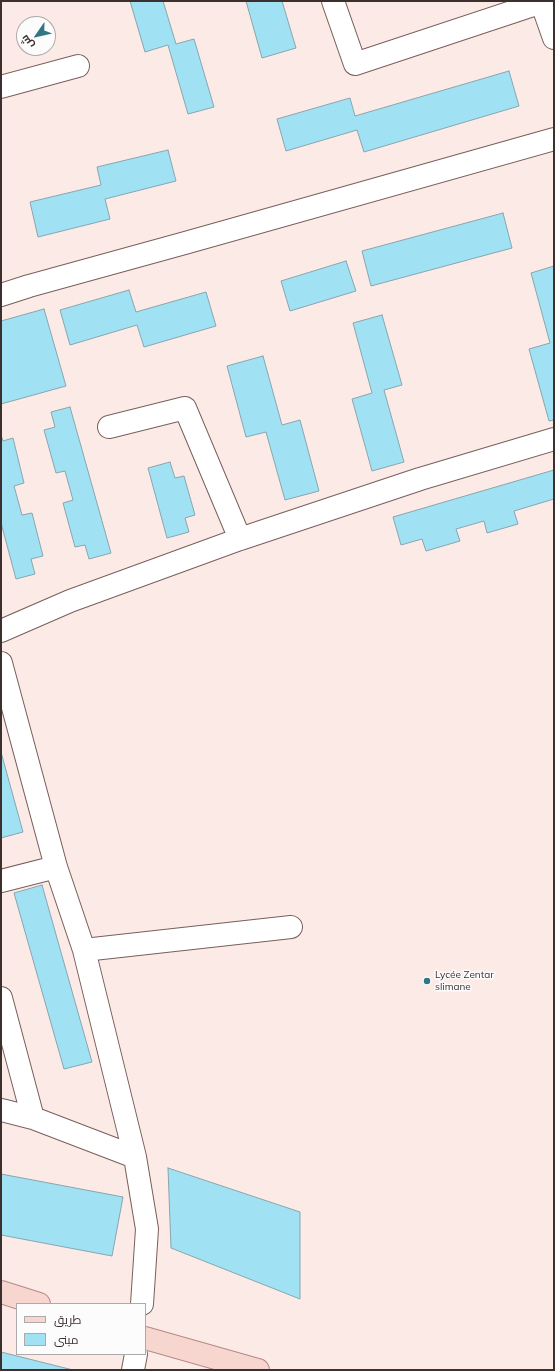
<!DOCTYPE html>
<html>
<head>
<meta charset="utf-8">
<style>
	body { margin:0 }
	#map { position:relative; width:555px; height:1371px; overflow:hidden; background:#fceae7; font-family:Mulish,Cairo,sans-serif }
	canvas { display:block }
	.frame { position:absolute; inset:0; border:2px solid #3c302f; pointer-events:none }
	.legend { position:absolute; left:16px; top:1303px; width:130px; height:52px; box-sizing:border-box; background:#fcfcfc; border:1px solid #afaaaa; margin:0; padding:5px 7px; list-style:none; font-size:12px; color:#3c302f }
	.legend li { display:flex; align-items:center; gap:8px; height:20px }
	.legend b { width:20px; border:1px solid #afaaaa }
	.north { position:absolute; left:16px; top:16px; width:40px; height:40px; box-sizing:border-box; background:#fcfcfc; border:1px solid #afaaaa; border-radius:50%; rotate:236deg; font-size:11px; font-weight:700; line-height:16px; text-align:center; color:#3c302f }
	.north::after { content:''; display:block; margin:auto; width:14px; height:18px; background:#327686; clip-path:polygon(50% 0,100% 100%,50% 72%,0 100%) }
</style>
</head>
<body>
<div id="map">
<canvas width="555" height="1371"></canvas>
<div class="frame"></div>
<ul class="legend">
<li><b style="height:5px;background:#f8d6d0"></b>طريق</li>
<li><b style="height:11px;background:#a0e2f4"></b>مبنى</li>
</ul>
<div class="north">ش</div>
</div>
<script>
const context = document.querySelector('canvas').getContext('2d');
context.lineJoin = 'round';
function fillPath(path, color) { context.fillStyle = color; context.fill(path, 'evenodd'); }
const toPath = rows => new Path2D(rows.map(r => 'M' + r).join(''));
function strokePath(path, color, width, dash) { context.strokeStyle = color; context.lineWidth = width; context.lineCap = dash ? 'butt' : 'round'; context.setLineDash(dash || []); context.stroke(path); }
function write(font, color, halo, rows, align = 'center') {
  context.font = font + ' Mulish,sans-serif'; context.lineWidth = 3; context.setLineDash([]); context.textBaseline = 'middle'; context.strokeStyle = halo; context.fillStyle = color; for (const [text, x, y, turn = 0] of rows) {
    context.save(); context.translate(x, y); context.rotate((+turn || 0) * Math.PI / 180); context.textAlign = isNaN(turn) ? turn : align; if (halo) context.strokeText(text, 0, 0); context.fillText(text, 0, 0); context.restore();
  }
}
const building = toPath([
	[130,1,163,1,176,44,194,39,214,107,188,114,168,45,145,52,130,1],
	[246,1,282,1,296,48,262,58,246,1],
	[509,71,519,106,364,152,357,130,286,151,277,119,350,98,355,116,509,71],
	[168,150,176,181,105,199,110,219,38,237,30,202,101,185,97,167,168,150],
	[503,213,512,248,371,286,362,251,503,213],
	[346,261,356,291,290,311,281,281,346,261],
	[554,266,554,420,549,421,529,349,550,343,531,273,554,266],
	[129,290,136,312,206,292,216,326,144,347,137,325,70,345,60,310,129,290],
	[44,309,66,386,1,404,1,321,44,309],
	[382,315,402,385,384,390,404,462,372,471,352,399,372,393,353,323,382,315],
	[263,356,282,425,300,420,319,491,285,500,266,432,246,437,227,366,263,356],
	[70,407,111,553,89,559,85,545,75,547,63,503,73,500,65,471,56,473,44,430,55,427,51,412,70,407],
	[1,435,3,441,13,438,24,483,14,486,22,515,32,513,43,556,31,559,35,574,16,579,1,523,1,435],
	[170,462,175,478,184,476,195,515,185,518,189,532,167,538,148,468,170,462],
	[554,470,554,499,514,511,518,524,487,533,484,521,456,529,460,541,426,551,422,539,401,545,393,517,554,470],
	[1,752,23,832,1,838,1,752],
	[42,885,92,1062,64,1069,14,893,42,885],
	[168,1168,300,1212,300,1299,171,1248,168,1168],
	[1,1174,123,1197,112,1256,1,1235,1,1174],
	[1,1352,73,1370,1,1370,1,1352]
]);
fillPath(building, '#a0e2f4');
strokePath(building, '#88a5ad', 1);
const minor = toPath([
	[333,1,355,64,542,2],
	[541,1,554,38],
	[1,87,78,66],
	[1,295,29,286,185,243,554,139],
	[109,427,185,408,240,539],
	[1,631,70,601,240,539,420,479,554,439],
	[1,663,56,867,84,950,135,1157,147,1229,142,1304],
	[1,881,56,867],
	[84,950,291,927],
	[1,998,33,1118],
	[1,1110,33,1118,135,1157],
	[133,1370,136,1354]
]);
const major = toPath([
	[1,1292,39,1304],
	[145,1338,258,1370]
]);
strokePath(minor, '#785f5b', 24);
strokePath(major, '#b48a84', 24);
strokePath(minor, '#fff', 22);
strokePath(major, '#f8d6d0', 22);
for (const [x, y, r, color] of [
	[427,981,4,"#327686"]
]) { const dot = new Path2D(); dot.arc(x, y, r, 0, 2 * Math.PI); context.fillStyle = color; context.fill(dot); strokePath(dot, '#fcfcfc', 1.5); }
write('10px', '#3c302f', '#fcfcfc', [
	["Lycée Zentar",435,975],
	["slimane",435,987]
], 'left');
</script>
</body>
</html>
